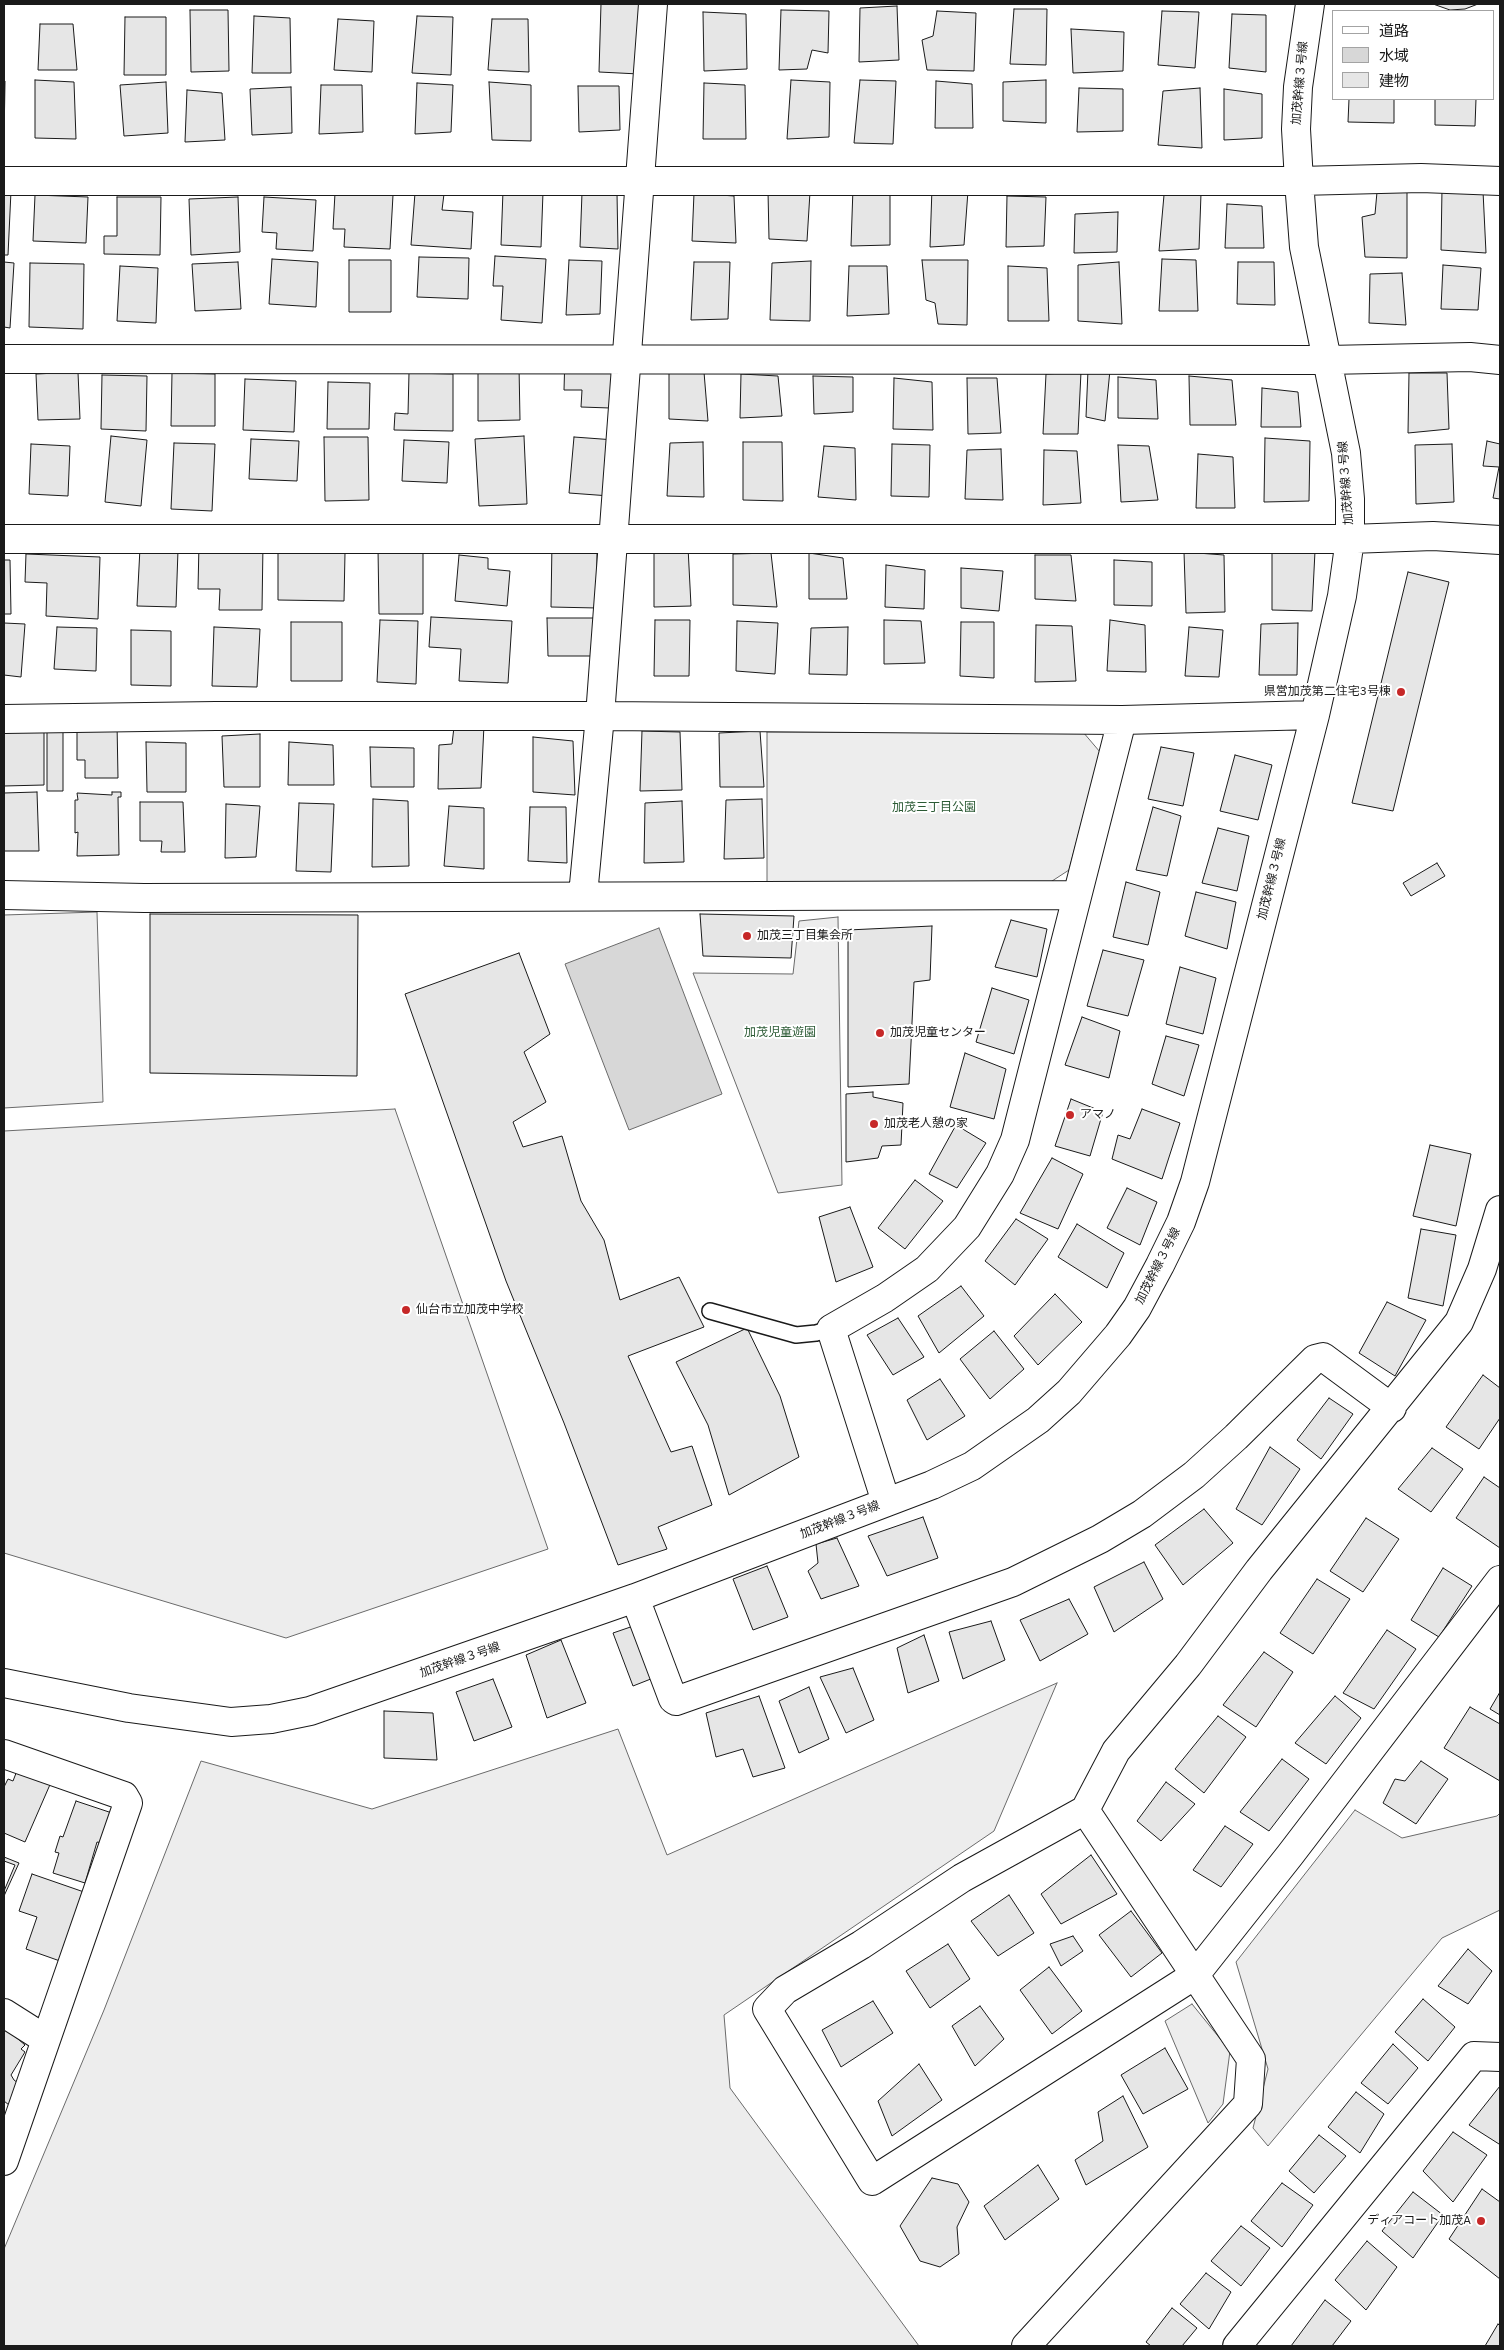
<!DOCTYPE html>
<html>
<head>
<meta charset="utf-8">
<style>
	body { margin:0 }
	#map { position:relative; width:1504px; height:2350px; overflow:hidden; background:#fff; font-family:"IBM Plex Sans","Noto Sans JP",sans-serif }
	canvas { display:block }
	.frame { position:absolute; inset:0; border:5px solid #1a1a1a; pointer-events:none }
	.legend { position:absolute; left:1332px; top:10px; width:162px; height:90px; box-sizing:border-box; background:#fff; border:1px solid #a3a3a3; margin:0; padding:6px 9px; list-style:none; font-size:15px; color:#1a1a1a }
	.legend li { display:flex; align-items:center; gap:10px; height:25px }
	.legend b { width:25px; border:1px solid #a3a3a3 }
</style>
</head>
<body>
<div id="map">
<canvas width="1504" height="2350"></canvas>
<div class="frame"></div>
<ul class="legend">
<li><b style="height:6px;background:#fff"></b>道路</li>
<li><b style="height:14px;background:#d7d7d7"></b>水域</li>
<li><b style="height:14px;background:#e6e6e6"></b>建物</li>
</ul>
</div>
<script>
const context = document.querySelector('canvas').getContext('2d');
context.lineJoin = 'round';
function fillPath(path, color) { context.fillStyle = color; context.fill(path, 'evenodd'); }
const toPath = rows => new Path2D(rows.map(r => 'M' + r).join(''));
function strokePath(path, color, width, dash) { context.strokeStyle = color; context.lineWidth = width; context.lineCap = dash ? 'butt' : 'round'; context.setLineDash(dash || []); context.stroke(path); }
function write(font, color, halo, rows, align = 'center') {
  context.font = font + ' "IBM Plex Sans","Noto Sans JP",sans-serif'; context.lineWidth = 4; context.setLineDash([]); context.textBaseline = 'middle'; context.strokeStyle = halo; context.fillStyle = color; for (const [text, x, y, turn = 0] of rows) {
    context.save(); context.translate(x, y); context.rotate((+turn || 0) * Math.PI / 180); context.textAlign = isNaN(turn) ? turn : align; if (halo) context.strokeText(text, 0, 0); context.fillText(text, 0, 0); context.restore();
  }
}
const built = toPath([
	[767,732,1083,732,1100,752,1069,870,1049,883,767,884,767,732],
	[97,912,103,1102,4,1108,4,915,97,912],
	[838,917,842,1185,778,1193,693,973,793,974,799,921,838,917],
	[395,1109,548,1549,286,1638,4,1553,4,1131,395,1109],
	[1057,1683,994,1831,724,2015,730,2088,919,2346,4,2346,4,2249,104,2010,201,1761,372,1809,618,1729,667,1855,1057,1683],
	[1355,1810,1402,1838,1497,1816,1500,1813,1500,1910,1442,1938,1268,2146,1253,2128,1268,2069,1236,1962,1355,1810],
	[1192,2004,1230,2051,1223,2104,1208,2123,1165,2021,1192,2004]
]);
fillPath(built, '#ededed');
strokePath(built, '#6a6a6a', 1);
const water = toPath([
	[659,928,722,1094,629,1130,565,964,659,928]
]);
fillPath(water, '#d7d7d7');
strokePath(water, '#6a6a6a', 1);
const building = toPath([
	[601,4,642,4,639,74,599,72,601,4],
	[1433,4,1478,4,1465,9,1450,10,1433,4],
	[897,6,899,60,859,62,860,8,897,6],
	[1014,9,1047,9,1046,65,1010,64,1014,9],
	[190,10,228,10,229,71,191,72,190,10],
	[781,10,829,11,828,53,812,50,807,69,779,70,781,10],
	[937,11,976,13,974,71,927,70,922,40,933,36,937,11],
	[1162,11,1199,12,1195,68,1158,65,1162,11],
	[703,12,746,14,747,69,704,71,703,12],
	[1232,14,1266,15,1266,72,1229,68,1232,14],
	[254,16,290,18,291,73,252,73,254,16],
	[417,16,453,17,451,75,412,73,417,16],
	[125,17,166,17,166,75,124,75,125,17],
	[338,19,374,21,372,72,334,70,338,19],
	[492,19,528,19,529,72,488,70,492,19],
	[40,24,73,24,77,70,38,70,40,24],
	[1071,29,1124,32,1123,71,1073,73,1071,29],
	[35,80,74,82,76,139,35,138,35,80],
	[791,80,830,82,829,137,787,139,791,80],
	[860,80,896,81,893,144,854,143,860,80],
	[1046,80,1046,123,1003,121,1003,82,1046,80],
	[4,81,5,81,4,141,4,81],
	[936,81,972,84,973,128,935,128,936,81],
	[166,82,168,133,124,136,120,85,166,82],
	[489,82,531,85,531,141,492,140,489,82],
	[417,83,453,85,451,132,415,134,417,83],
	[704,83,745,85,746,139,703,139,704,83],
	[321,85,362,85,363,132,319,134,321,85],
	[578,86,619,86,620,130,579,132,578,86],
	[291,87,292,133,252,135,250,89,291,87],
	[1079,88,1123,89,1123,131,1077,132,1079,88],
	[1200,88,1202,148,1158,145,1163,91,1200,88],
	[1224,89,1262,94,1262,138,1224,140,1224,89],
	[187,90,222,93,225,140,185,142,187,90],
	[1349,99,1394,99,1394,123,1348,122,1349,99],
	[1435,99,1476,99,1475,126,1435,125,1435,99],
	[853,188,890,191,890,245,851,246,853,188],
	[932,188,968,191,964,245,930,247,932,188],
	[1442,189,1483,191,1486,253,1441,250,1442,189],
	[4,191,11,191,8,255,4,255,4,191],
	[503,191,543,192,541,247,501,245,503,191],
	[768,191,810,192,807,241,769,239,768,191],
	[1377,192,1407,192,1407,258,1365,257,1362,217,1375,214,1377,192],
	[335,193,393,195,390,249,344,247,345,229,333,229,335,193],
	[415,193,444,194,442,210,473,212,471,249,411,245,415,193],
	[582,193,617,193,618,249,580,247,582,193],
	[694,193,734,196,736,243,692,241,694,193],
	[1201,194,1199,249,1159,251,1164,195,1201,194],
	[35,195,88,197,86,243,33,241,35,195],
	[1007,196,1046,197,1044,246,1006,247,1007,196],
	[117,197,161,197,160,255,104,254,104,236,117,236,117,197],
	[238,197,240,252,191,255,189,199,238,197],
	[264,197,316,200,313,251,276,249,277,233,262,232,264,197],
	[1227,204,1262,206,1264,248,1225,248,1227,204],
	[1118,212,1117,252,1074,253,1075,214,1118,212],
	[495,256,546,259,542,323,501,320,503,286,493,286,495,256],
	[419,257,469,258,468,299,417,297,419,257],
	[272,259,318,262,316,307,269,304,272,259],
	[1162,259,1196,260,1198,311,1159,311,1162,259],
	[349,260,391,260,391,312,349,312,349,260],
	[569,260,602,261,600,314,566,315,569,260],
	[922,260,968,260,967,325,938,324,935,303,926,300,922,260],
	[811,261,810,321,770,320,772,263,811,261],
	[4,262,14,263,10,328,4,327,4,262],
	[238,262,241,309,195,311,192,264,238,262],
	[694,262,730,262,728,319,691,320,694,262],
	[1119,262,1122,324,1078,321,1078,265,1119,262],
	[1238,262,1274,262,1275,305,1237,304,1238,262],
	[30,263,84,264,83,329,29,327,30,263],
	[1443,265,1481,268,1478,310,1441,309,1443,265],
	[120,266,158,268,156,323,117,321,120,266],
	[849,266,887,266,889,314,847,316,849,266],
	[1008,266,1047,268,1049,321,1008,321,1008,266],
	[1402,273,1406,325,1369,323,1370,274,1402,273],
	[565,355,613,358,610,408,581,407,582,390,564,390,565,355],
	[519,366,520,420,478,421,478,367,519,366],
	[669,370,704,372,708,421,669,419,669,370],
	[1088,370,1110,370,1105,421,1086,417,1088,370],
	[78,372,80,419,38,420,36,374,78,372],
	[1081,372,1078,434,1043,434,1046,374,1081,372],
	[172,373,215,374,215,426,171,426,172,373],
	[409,373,453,374,453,431,394,430,395,413,408,414,409,373],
	[1409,373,1447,373,1449,429,1408,433,1409,373],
	[741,374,778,376,782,416,740,418,741,374],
	[102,375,147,376,146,431,101,429,102,375],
	[813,376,853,377,853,412,814,414,813,376],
	[1189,376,1232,380,1236,425,1190,425,1189,376],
	[1118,377,1156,380,1158,419,1118,418,1118,377],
	[894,378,932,382,933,430,893,429,894,378],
	[967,378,997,378,1001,433,968,434,967,378],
	[245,379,296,381,294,432,243,430,245,379],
	[328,382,370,383,369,429,327,429,328,382],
	[1262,388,1298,392,1301,427,1261,427,1262,388],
	[111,436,147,440,141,506,105,502,111,436],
	[524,436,527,504,479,506,475,439,524,436],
	[324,437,368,437,369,500,325,501,324,437],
	[574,437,615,440,610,496,569,493,574,437],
	[1265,438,1310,441,1309,501,1264,502,1265,438],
	[251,439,299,441,297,481,249,479,251,439],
	[404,440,449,442,447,483,402,481,404,440],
	[1487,441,1500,444,1500,499,1493,498,1499,467,1483,466,1487,441],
	[703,442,704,497,667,496,670,443,703,442],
	[743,442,782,442,783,501,743,500,743,442],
	[174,443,215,444,212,511,171,509,174,443],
	[31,444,70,446,68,496,29,494,31,444],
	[892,444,930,445,929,497,891,496,892,444],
	[1452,444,1454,502,1416,504,1415,445,1452,444],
	[1118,445,1149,446,1158,500,1121,502,1118,445],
	[824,446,855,448,856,500,818,497,824,446],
	[1001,449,1003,500,965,499,967,450,1001,449],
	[1044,450,1077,451,1081,503,1043,505,1044,450],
	[1198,454,1233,457,1235,508,1196,508,1198,454],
	[552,542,597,542,597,608,551,607,552,542],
	[199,544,263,544,262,610,219,610,220,589,198,589,199,544],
	[654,546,688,547,691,606,654,607,654,546],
	[140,548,178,550,176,607,137,606,140,548],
	[378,548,423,548,423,614,379,614,378,548],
	[1272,549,1315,551,1312,611,1272,610,1272,549],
	[278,551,345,553,344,601,278,600,278,551],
	[1184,552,1224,555,1225,612,1186,613,1184,552],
	[771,553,777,607,733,605,733,554,771,553],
	[809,553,843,558,847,599,809,599,809,553],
	[26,554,100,557,98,619,46,616,47,583,25,582,26,554],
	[459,555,488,558,488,569,510,571,507,606,455,601,459,555],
	[1035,555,1071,555,1076,601,1035,599,1035,555],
	[4,560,10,560,11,614,4,614,4,560],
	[1114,560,1152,562,1152,606,1114,605,1114,560],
	[886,565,925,570,924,609,885,607,886,565],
	[961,568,1003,571,999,611,961,608,961,568],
	[1408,572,1449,582,1393,811,1352,803,1408,572],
	[431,617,512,621,508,683,459,681,461,649,429,647,431,617],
	[547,618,597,618,597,656,548,656,547,618],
	[380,620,418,621,416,684,377,682,380,620],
	[655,620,690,620,689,676,654,676,655,620],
	[884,620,921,621,925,663,884,664,884,620],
	[1110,620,1145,625,1146,672,1107,671,1110,620],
	[737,621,778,623,775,674,736,671,737,621],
	[291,622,342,622,342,681,291,681,291,622],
	[961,622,994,622,994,678,960,676,961,622],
	[4,623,25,624,21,677,4,675,4,623],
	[1298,623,1297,675,1259,675,1261,624,1298,623],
	[1036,625,1072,626,1076,681,1035,682,1036,625],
	[57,627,97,628,96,671,54,669,57,627],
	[214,627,260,629,257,687,212,686,214,627],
	[848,627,847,675,809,674,811,628,848,627],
	[1189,627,1223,630,1219,677,1185,676,1189,627],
	[131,630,171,631,171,686,131,685,131,630],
	[47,717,63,717,63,791,47,791,47,717],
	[77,723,117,723,118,778,85,778,85,760,77,760,77,723],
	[484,725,481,788,438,789,439,745,452,744,454,727,484,725],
	[4,730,44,730,44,785,4,786,4,730],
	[642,731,680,732,682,790,640,791,642,731],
	[760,731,764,787,720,787,719,733,760,731],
	[260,734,260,787,224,787,222,736,260,734],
	[533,737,573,741,575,795,533,792,533,737],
	[146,742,186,743,186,792,147,792,146,742],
	[289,742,333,745,334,785,288,785,289,742],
	[370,747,414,748,414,787,371,787,370,747],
	[1161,747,1194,753,1183,806,1148,799,1161,747],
	[1235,755,1272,765,1258,820,1220,811,1235,755],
	[37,792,39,851,4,851,4,793,37,792],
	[112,792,121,792,121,797,118,797,119,855,77,856,78,832,75,833,75,800,78,800,77,793,112,795,112,792],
	[373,799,408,801,409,866,372,867,373,799],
	[762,799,764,858,724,859,726,800,762,799],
	[682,801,684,862,644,863,645,803,682,801],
	[140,802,183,802,185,852,161,852,162,841,140,841,140,802],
	[299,803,334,804,331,872,296,871,299,803],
	[226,804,260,806,256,857,225,858,226,804],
	[449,806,484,808,484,869,444,866,449,806],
	[530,807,566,807,567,863,528,861,530,807],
	[1153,807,1181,816,1167,876,1136,870,1153,807],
	[1218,828,1249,836,1237,891,1202,883,1218,828],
	[1437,863,1445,876,1411,896,1403,883,1437,863],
	[1126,882,1160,892,1148,945,1113,937,1126,882],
	[1196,892,1236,902,1227,949,1185,936,1196,892],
	[150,914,358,915,357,1076,150,1073,150,914],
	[700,914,794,916,791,958,703,956,700,914],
	[1011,920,1047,929,1037,977,995,967,1011,920],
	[932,926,930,980,914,982,909,1084,848,1087,848,930,932,926],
	[1103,950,1144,960,1128,1016,1087,1006,1103,950],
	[519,953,550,1034,524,1052,546,1102,513,1122,523,1147,562,1136,581,1201,604,1240,620,1300,679,1277,704,1327,628,1356,671,1452,692,1446,712,1505,658,1527,667,1549,618,1565,564,1423,506,1281,405,994,519,953],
	[1180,967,1216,978,1203,1034,1166,1024,1180,967],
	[992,988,1029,1000,1014,1054,976,1042,992,988],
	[1082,1017,1120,1031,1109,1078,1065,1065,1082,1017],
	[1166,1036,1199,1045,1184,1096,1152,1084,1166,1036],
	[965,1053,1006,1069,994,1119,950,1107,965,1053],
	[873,1092,873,1097,903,1103,901,1145,882,1146,878,1158,846,1162,846,1094,873,1092],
	[1071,1099,1103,1112,1090,1156,1055,1146,1071,1099],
	[1142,1109,1180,1123,1162,1179,1112,1159,1118,1135,1130,1139,1142,1109],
	[956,1125,986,1143,957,1188,929,1174,956,1125],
	[1430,1145,1471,1154,1456,1226,1413,1216,1430,1145],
	[1052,1158,1083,1174,1058,1229,1020,1213,1052,1158],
	[915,1180,943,1201,905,1249,878,1228,915,1180],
	[1127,1188,1157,1202,1140,1245,1107,1228,1127,1188],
	[850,1207,873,1267,836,1282,819,1217,850,1207],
	[1016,1219,1048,1239,1015,1285,985,1261,1016,1219],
	[1077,1224,1124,1253,1107,1288,1058,1257,1077,1224],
	[1421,1229,1456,1235,1443,1306,1408,1298,1421,1229],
	[961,1286,984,1316,939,1353,918,1316,961,1286],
	[1055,1294,1082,1322,1038,1365,1014,1336,1055,1294],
	[1387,1302,1426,1320,1395,1376,1359,1353,1387,1302],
	[898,1318,924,1357,893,1375,867,1335,898,1318],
	[747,1328,780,1396,799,1457,729,1495,708,1425,676,1362,747,1328],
	[994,1331,1024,1369,990,1399,960,1359,994,1331],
	[1483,1375,1500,1388,1500,1418,1479,1449,1446,1427,1483,1375],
	[940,1379,965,1416,927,1440,907,1400,940,1379],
	[1329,1398,1353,1414,1321,1459,1297,1440,1329,1398],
	[1270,1447,1300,1469,1262,1525,1236,1509,1270,1447],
	[1432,1448,1463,1469,1431,1512,1398,1489,1432,1448],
	[1484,1477,1500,1488,1500,1548,1456,1518,1484,1477],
	[1204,1509,1233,1543,1183,1585,1155,1545,1204,1509],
	[923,1517,938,1558,887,1576,868,1536,923,1517],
	[1366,1518,1399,1539,1363,1592,1330,1571,1366,1518],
	[837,1538,859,1586,821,1599,808,1571,818,1563,816,1544,837,1538],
	[1144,1562,1163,1599,1114,1632,1094,1587,1144,1562],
	[767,1566,788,1617,753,1630,733,1579,767,1566],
	[1443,1568,1472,1586,1439,1637,1411,1620,1443,1568],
	[1317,1579,1350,1599,1313,1654,1280,1633,1317,1579],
	[1069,1599,1088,1634,1040,1661,1020,1620,1069,1599],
	[648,1621,666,1673,633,1686,613,1633,648,1621],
	[991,1621,1005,1660,963,1679,949,1632,991,1621],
	[1387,1630,1416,1649,1374,1709,1343,1693,1387,1630],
	[924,1635,939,1681,908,1693,897,1648,924,1635],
	[561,1640,586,1703,547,1718,526,1655,561,1640],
	[1264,1652,1293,1672,1256,1727,1223,1705,1264,1652],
	[853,1668,874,1720,846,1733,820,1677,853,1668],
	[493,1679,512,1727,474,1741,456,1692,493,1679],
	[809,1687,829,1739,799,1753,779,1701,809,1687],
	[1500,1692,1500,1715,1490,1709,1500,1692],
	[759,1696,785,1768,753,1777,743,1749,716,1757,706,1713,759,1696],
	[1335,1696,1361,1718,1326,1764,1295,1743,1335,1696],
	[1470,1707,1500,1724,1500,1781,1444,1748,1470,1707],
	[384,1711,433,1713,437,1760,384,1758,384,1711],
	[1218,1716,1246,1737,1204,1793,1175,1769,1218,1716],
	[1282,1759,1309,1779,1269,1831,1240,1812,1282,1759],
	[1421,1761,1448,1779,1416,1824,1383,1803,1395,1779,1405,1781,1421,1761],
	[18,1768,52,1780,25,1842,4,1833,4,1787,8,1779,13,1781,18,1768],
	[1166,1782,1195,1804,1161,1841,1137,1821,1166,1782],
	[76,1801,112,1813,102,1843,97,1842,85,1883,53,1873,59,1853,55,1852,60,1836,63,1837,76,1801],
	[1225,1826,1253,1844,1221,1887,1193,1870,1225,1826],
	[1091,1855,1117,1894,1061,1924,1041,1894,1091,1855],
	[4,1857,19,1863,4,1896,4,1857],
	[4,1861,15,1865,4,1891,4,1861],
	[32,1874,84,1892,60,1961,26,1949,37,1917,19,1911,32,1874],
	[1009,1895,1034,1933,998,1956,971,1921,1009,1895],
	[1131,1911,1162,1953,1131,1977,1099,1935,1131,1911],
	[1073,1936,1083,1951,1061,1966,1050,1944,1073,1936],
	[948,1944,970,1979,930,2008,906,1971,948,1944],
	[1468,1949,1492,1971,1468,2004,1438,1986,1468,1949],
	[1049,1967,1082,2011,1052,2034,1020,1990,1049,1967],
	[1423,1999,1455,2027,1428,2061,1395,2032,1423,1999],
	[873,2001,893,2033,841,2067,822,2030,873,2001],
	[980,2006,1004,2039,975,2066,952,2026,980,2006],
	[4,2027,25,2045,21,2049,25,2052,11,2075,14,2080,22,2086,9,2105,4,2101,4,2027],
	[1393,2044,1418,2068,1388,2104,1361,2083,1393,2044],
	[1165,2048,1188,2089,1143,2114,1121,2075,1165,2048],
	[919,2064,942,2100,892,2136,878,2101,919,2064],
	[1500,2086,1500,2143,1499,2144,1469,2125,1500,2086],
	[1356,2092,1384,2114,1360,2153,1328,2127,1356,2092],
	[1123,2096,1148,2147,1086,2185,1075,2160,1103,2141,1098,2112,1123,2096],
	[1453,2132,1487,2155,1453,2202,1423,2171,1453,2132],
	[1319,2135,1346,2156,1314,2193,1289,2171,1319,2135],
	[1038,2165,1059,2199,1005,2240,984,2206,1038,2165],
	[932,2178,958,2184,969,2202,957,2227,959,2254,940,2267,920,2261,900,2226,932,2178],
	[1282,2183,1313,2205,1282,2247,1251,2221,1282,2183],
	[1482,2189,1500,2202,1500,2279,1449,2239,1482,2189],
	[1413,2192,1443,2215,1413,2258,1382,2231,1413,2192],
	[1241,2226,1270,2248,1241,2286,1211,2261,1241,2226],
	[1367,2241,1397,2267,1366,2310,1335,2280,1367,2241],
	[1206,2273,1231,2292,1209,2329,1180,2304,1206,2273],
	[1325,2300,1351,2321,1332,2346,1291,2346,1325,2300],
	[1172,2308,1197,2328,1182,2346,1151,2346,1146,2342,1172,2308],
	[1498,2324,1500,2326,1500,2346,1485,2346,1498,2324]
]);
fillPath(building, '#e6e6e6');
strokePath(building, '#1a1a1a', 1);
const lane = toPath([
	[710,1311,796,1335,816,1333,831,1329]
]);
const street = toPath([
	[4,181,1299,181,1421,178,1500,181],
	[4,359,1327,360,1470,357,1500,360],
	[4,539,1350,539,1433,536,1500,540],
	[4,719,216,716,600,716,1122,720,1315,715],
	[4,895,144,898,1076,895],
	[583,895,600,716,653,4],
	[1500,1210,1482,1269,1459,1322,1259,1570,1188,1665,1116,1751,1085,1810,962,1878,861,1945,785,1990,767,2009,872,2181,1195,1975,1290,1855,1500,1580],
	[886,1502,831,1329,885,1298,927,1269,967,1227,1000,1174,1015,1140,1122,720],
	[635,1598,673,1699,676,1701,1013,1582,1100,1539,1142,1514,1194,1475,1236,1437,1315,1359,1323,1357,1392,1408],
	[4,1683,129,1708,231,1722,271,1719,310,1711,635,1598,932,1485,972,1466,1038,1420,1069,1392,1118,1335,1137,1308,1160,1265,1181,1222,1195,1182,1315,715,1342,596,1350,539,1350,499,1346,453,1304,247,1299,181,1296,129,1298,87,1310,4],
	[4,1754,124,1796,128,1803,4,2161],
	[4,2013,45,2039],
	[1026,2346,1248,2104,1251,2059,1085,1810],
	[1237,2346,1474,2056,1500,2057]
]);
strokePath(lane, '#1a1a1a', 18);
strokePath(street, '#1a1a1a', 30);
strokePath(lane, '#fff', 15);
strokePath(street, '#fff', 28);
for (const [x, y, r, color] of [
	[1401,692,5,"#c62828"],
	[747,936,5,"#c62828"],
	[880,1033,5,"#c62828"],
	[1070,1115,5,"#c62828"],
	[874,1124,5,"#c62828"],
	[406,1310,5,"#c62828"],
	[1481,2221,5,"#c62828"]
]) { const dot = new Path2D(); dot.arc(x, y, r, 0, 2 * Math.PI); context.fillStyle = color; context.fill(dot); strokePath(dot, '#fff', 2); }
write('12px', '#1a1a1a', '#fff', [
	["加茂幹線３号線",1300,83,-85],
	["加茂幹線３号線",1346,483,-94],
	["加茂幹線３号線",1272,879,-76],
	["加茂幹線３号線",1158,1266,-63],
	["加茂幹線３号線",840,1520,-21],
	["加茂幹線３号線",460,1660,-19]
]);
write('12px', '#1a1a1a', '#fff', [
	["県営加茂第二住宅3号棟",1391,692,"right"],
	["加茂三丁目集会所",757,936],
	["加茂児童センター",890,1033],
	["アマノ",1080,1115],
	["加茂老人憩の家",884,1124],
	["仙台市立加茂中学校",416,1310],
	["ディアコート加茂A",1471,2221,"right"]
], 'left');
write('12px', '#2b5a34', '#fff', [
	["加茂三丁目公園",934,808],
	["加茂児童遊園",780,1033]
]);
</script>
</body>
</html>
